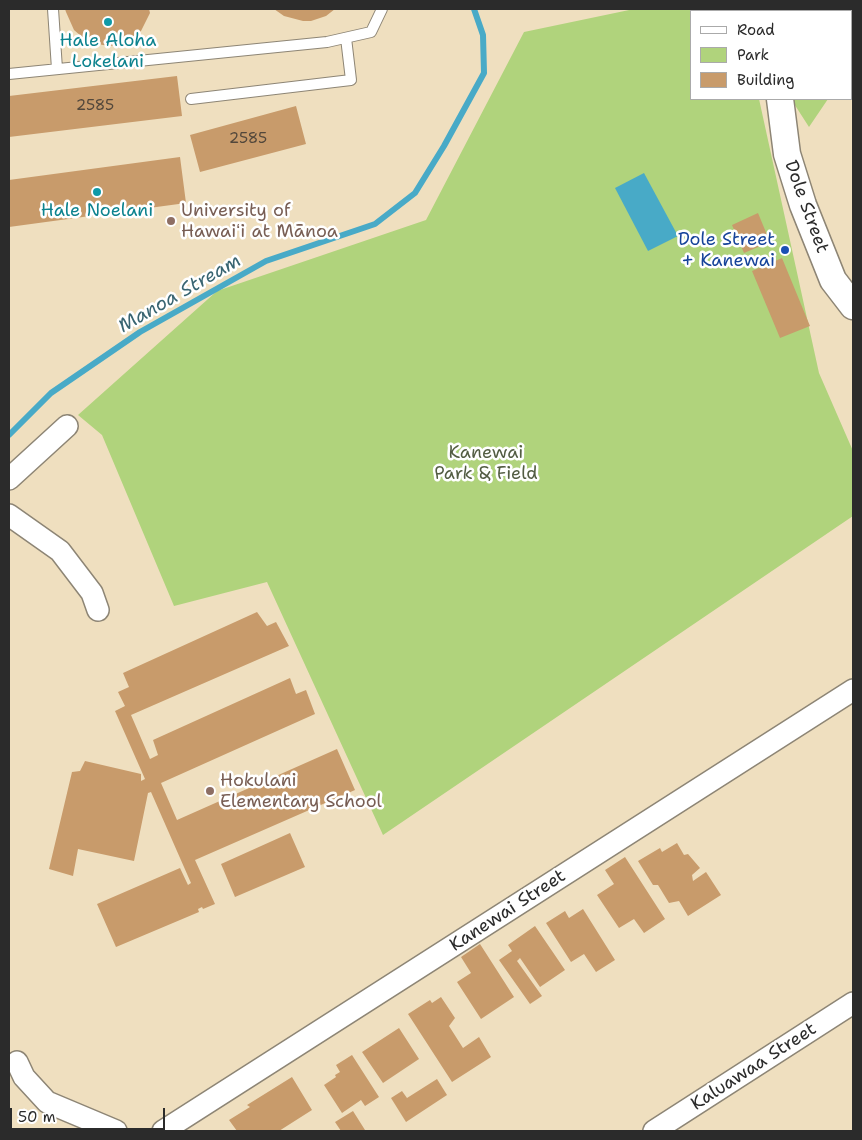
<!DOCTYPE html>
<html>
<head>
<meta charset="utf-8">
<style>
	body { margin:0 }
	#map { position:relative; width:862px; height:1140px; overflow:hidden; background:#efdfbf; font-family:"Shantell Sans",sans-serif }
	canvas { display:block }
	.frame { position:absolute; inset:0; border:10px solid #2b2b2b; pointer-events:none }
	.legend { position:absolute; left:690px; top:10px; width:162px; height:90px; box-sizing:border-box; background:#fff; border:1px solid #aaa; margin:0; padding:6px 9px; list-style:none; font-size:15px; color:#2b2b2b }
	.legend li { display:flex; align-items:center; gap:10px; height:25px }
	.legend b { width:25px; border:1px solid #aaa }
	.scale { position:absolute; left:10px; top:1108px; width:155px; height:22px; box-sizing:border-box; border:2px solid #2b2b2b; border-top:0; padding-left:6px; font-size:15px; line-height:18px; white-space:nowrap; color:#2b2b2b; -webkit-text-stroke:4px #fff; paint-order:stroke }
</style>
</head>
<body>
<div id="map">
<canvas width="862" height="1140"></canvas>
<div class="frame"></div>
<ul class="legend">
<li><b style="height:6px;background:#fff"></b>Road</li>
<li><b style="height:14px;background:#b0d37c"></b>Park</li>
<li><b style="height:14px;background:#c89b6b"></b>Building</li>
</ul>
<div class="scale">50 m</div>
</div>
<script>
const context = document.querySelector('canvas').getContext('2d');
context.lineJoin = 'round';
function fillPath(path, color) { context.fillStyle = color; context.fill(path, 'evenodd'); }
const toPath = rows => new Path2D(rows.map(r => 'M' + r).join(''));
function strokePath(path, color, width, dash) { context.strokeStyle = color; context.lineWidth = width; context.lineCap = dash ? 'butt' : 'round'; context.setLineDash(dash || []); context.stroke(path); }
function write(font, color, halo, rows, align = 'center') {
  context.font = font + ' "Shantell Sans",sans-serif'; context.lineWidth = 5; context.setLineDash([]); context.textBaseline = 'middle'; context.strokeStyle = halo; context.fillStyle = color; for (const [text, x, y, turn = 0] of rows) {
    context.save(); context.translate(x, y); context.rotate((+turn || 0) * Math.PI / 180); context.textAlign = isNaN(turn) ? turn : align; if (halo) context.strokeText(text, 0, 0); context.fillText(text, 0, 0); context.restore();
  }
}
fillPath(toPath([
	[634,9,745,9,745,11,691,11,691,99,759,99,819,373,853,451,853,516,383,835,267,582,174,606,102,435,78,415,217,291,426,220,524,32],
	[774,9,853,9,853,63,851,66,851,11,774,11],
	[791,99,828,99,809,127]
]), '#b0d37c');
fillPath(toPath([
	[644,173,678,236,648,251,615,188]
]), '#48aac7');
strokePath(toPath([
	[9,435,51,393,140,332,266,261,375,224,415,193,444,146,484,73,483,35,474,9]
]), '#48aac7', 6);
fillPath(toPath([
	[65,9,149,9,150,13,141,31,131,40,119,45,108,46,88,42,74,30,66,12],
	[274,9,335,9,326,16,311,21,303,21,284,16],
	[177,76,182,116,9,137,9,96],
	[296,106,306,144,200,172,190,135],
	[180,157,186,203,9,227,9,180],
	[758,213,770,242,744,253,732,225],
	[782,258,810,326,780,338,752,271],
	[257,612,267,626,276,622,289,646,131,715,150,759,158,755,153,740,290,678,296,694,306,690,315,714,161,783,177,820,337,749,355,790,195,860,215,904,203,909,202,907,198,909,199,912,116,947,97,904,180,868,188,885,191,883,151,792,148,793,134,861,78,849,73,876,49,869,72,772,80,771,85,761,141,774,141,781,145,779,115,711,125,706,118,692,129,687,123,673],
	[290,833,305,867,235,897,221,864],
	[677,843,684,855,688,854,700,868,692,875,693,881,706,872,721,895,688,916,679,901,669,903,658,885,653,885,638,861,660,848,662,852],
	[625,857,665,919,644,933,634,919,619,928,597,895,614,884,605,870],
	[583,909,615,960,596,972,584,954,571,962,546,923,565,911,569,918],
	[535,926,565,970,540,987,520,958,517,961,542,996,530,1004,499,960,512,951,508,945],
	[480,944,514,997,481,1019,457,982,471,973,461,957],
	[441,997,455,1018,449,1026,463,1048,479,1037,491,1057,452,1082,408,1014,430,1000,432,1003],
	[399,1028,419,1059,383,1083,362,1052],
	[352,1055,379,1097,365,1106,361,1100,342,1113,324,1085,336,1077,335,1075,340,1072,336,1065],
	[292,1077,312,1110,279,1131,237,1131,229,1120,250,1107,247,1105],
	[437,1079,447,1095,406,1122,391,1098,402,1091,407,1098],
	[353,1111,365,1130,341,1131,335,1122]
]), '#c89b6b');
const service = toPath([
	[53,9,57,69],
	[9,74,327,42,371,32,382,9],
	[191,99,351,80,346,38]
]);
const minor = toPath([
	[9,479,67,426],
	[9,515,60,551,92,593,98,610],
	[17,1062,24,1077,47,1102,116,1131],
	[163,1131,853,690],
	[654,1131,853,1003]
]);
const tertiary = toPath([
	[774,9,774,11],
	[780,99,787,154,803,205,833,280,853,306]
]);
strokePath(service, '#8d8575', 12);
strokePath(minor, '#8d8575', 24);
strokePath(tertiary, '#8d8575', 29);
strokePath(service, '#fff', 10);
strokePath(minor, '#fff', 21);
strokePath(tertiary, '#fff', 26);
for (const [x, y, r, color] of [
	[108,22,5,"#0f9aa8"],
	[97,192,5,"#0f9aa8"],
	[171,221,5,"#8d6e63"],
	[785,250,5,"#1a4fb4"],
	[210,791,5,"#8d6e63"]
]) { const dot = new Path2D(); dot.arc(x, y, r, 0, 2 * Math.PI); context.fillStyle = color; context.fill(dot); strokePath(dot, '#fff', 2); }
write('15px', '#52473b', null, [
	["2585",95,106],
	["2585",248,139]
]);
write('18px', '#0d838f', '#fff', [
	["Hale Aloha",108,41],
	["Lokelani",108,62],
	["Hale Noelani",97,211]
]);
write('18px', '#2b2b2b', '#fff', [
	["Dole Street",806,207,70],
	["Kanewai Street",508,911,-33],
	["Kaluawaa Street",754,1067,-33]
]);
write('18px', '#785e54', '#fff', [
	["University of",181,211],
	["Hawaiʻi at Mānoa",181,232],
	["Hokulani",220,781],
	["Elementary School",220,802]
], 'left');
write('18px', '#164399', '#fff', [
	["Dole Street",775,240],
	["+ Kanewai",775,261]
], 'right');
write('18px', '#535d43', '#fff', [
	["Kanewai",486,453],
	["Park & Field",486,474]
]);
write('italic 19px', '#386471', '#fff', [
	["Manoa Stream",180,294,-30]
]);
</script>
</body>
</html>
